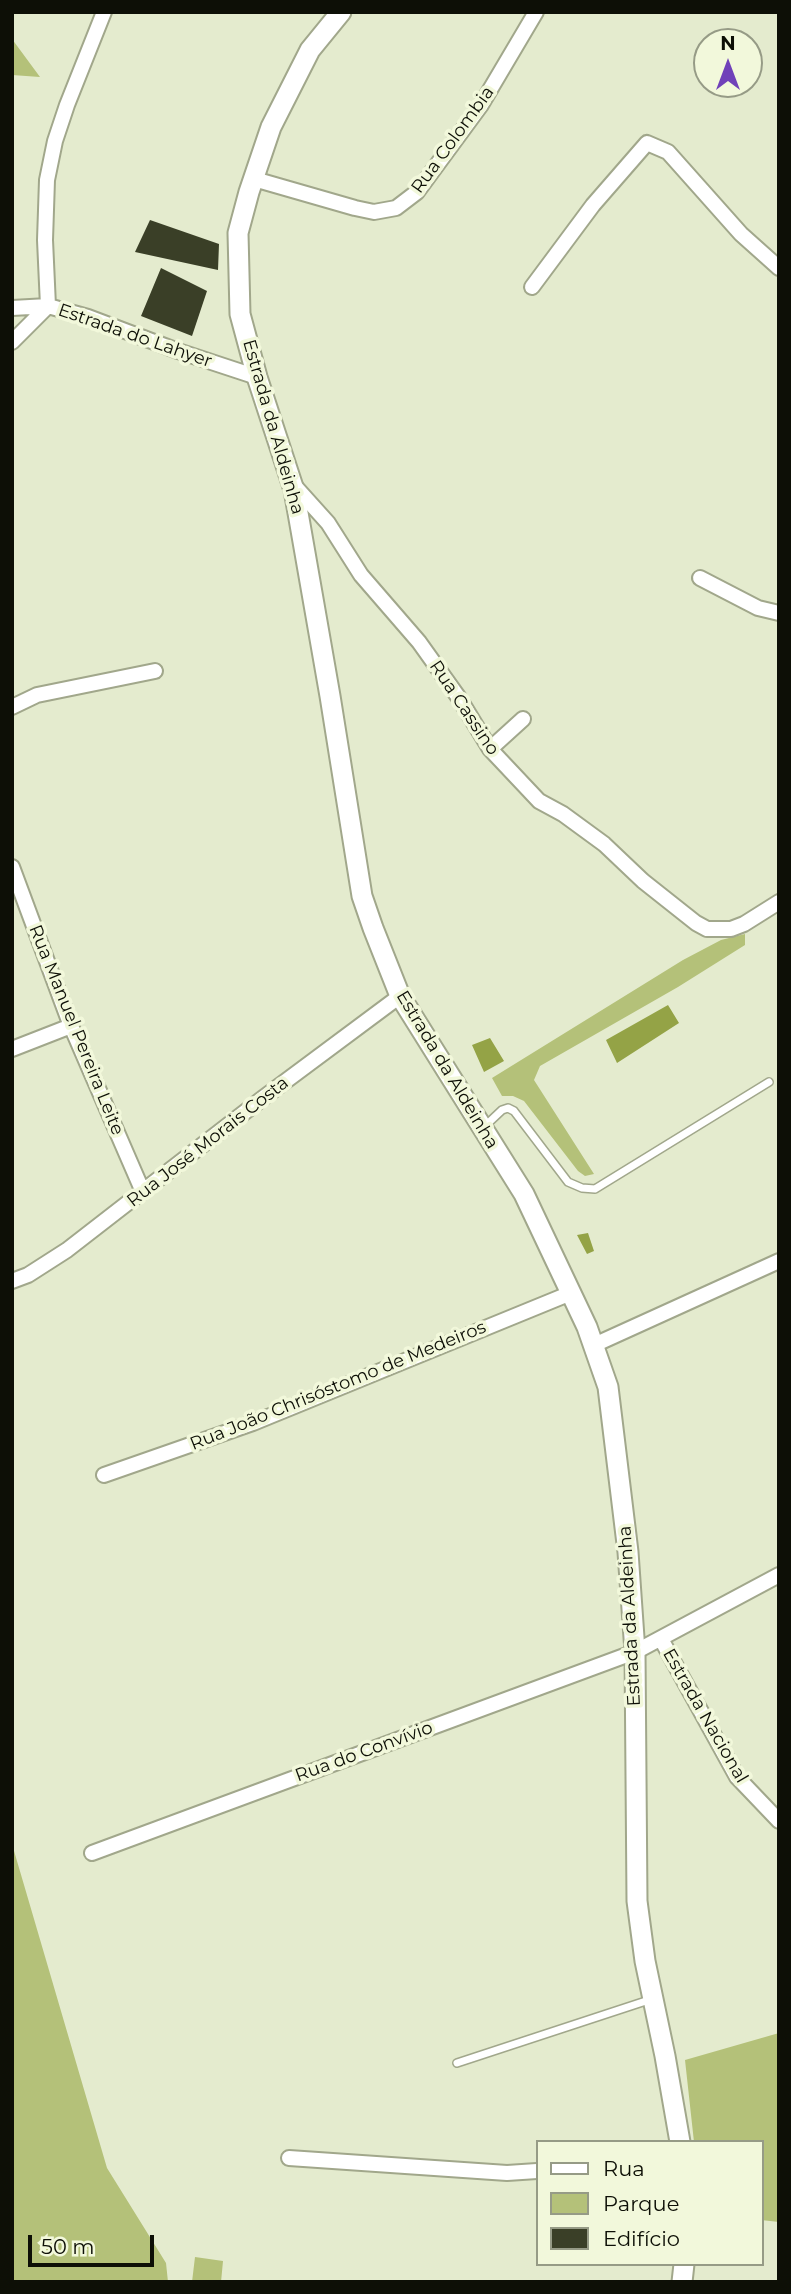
<!DOCTYPE html>
<html>
<head>
<meta charset="utf-8">
<style>
	body { margin:0 }
	#map { position:relative; width:791px; height:2294px; overflow:hidden; background:#e4ebce; font-family:Montserrat,sans-serif }
	canvas { display:block }
	.frame { position:absolute; inset:0; border:14px solid #0d0f06; pointer-events:none }
	.legend { position:absolute; left:536px; top:2140px; width:228px; height:126px; box-sizing:border-box; background:#f2f8db; border:2px solid #969b86; margin:0; padding:9px 12px; list-style:none; font-size:21px; color:#0d0f06 }
	.legend li { display:flex; align-items:center; gap:14px; height:35px }
	.legend b { width:35px; border:2px solid #969b86 }
	.north { position:absolute; left:693px; top:28px; width:70px; height:70px; box-sizing:border-box; background:#f2f8db; border:2px solid #969b86; border-radius:50%; rotate:0deg; font-size:19px; font-weight:700; line-height:28px; text-align:center; color:#0d0f06 }
	.north::after { content:''; display:block; margin:auto; width:24px; height:32px; background:#7041b9; clip-path:polygon(50% 0,100% 100%,50% 72%,0 100%) }
	.scale { position:absolute; left:28px; top:2235px; width:126px; height:32px; box-sizing:border-box; border:4px solid #0d0f06; border-top:0; padding-left:9px; font-size:21px; line-height:24px; white-space:nowrap; color:#0d0f06; -webkit-text-stroke:5px #f2f8db; paint-order:stroke }
</style>
</head>
<body>
<div id="map">
<canvas width="791" height="2294"></canvas>
<div class="frame"></div>
<ul class="legend">
<li><b style="height:9px;background:#fff"></b>Rua</li>
<li><b style="height:19px;background:#b4c179"></b>Parque</li>
<li><b style="height:19px;background:#3a3f27"></b>Edifício</li>
</ul>
<div class="north">N</div>
<div class="scale">50 m</div>
</div>
<script>
const context = document.querySelector('canvas').getContext('2d');
context.lineJoin = 'round';
function fillPath(path, color) { context.fillStyle = color; context.fill(path, 'evenodd'); }
const toPath = rows => new Path2D(rows.map(r => 'M' + r).join(''));
function strokePath(path, color, width, dash) { context.strokeStyle = color; context.lineWidth = width; context.lineCap = dash ? 'butt' : 'round'; context.setLineDash(dash || []); context.stroke(path); }
function write(font, color, halo, rows, align = 'center') {
  context.font = font + ' Montserrat,sans-serif'; context.lineWidth = 7; context.setLineDash([]); context.textBaseline = 'middle'; context.strokeStyle = halo; context.fillStyle = color; for (const [text, x, y, turn = 0] of rows) {
    context.save(); context.translate(x, y); context.rotate((+turn || 0) * Math.PI / 180); context.textAlign = isNaN(turn) ? turn : align; if (halo) context.strokeText(text, 0, 0); context.fillText(text, 0, 0); context.restore();
  }
}
fillPath(toPath([
	[12,39,40,77,12,75],
	[745,934,745,945,678,987,540,1066,534,1080,594,1174,585,1176,578,1171,524,1101,513,1096,502,1096,492,1078,683,960,721,940],
	[12,1844,107,2168,166,2263,168,2282,12,2282],
	[779,2033,779,2222,761,2220,761,2142,694,2142,685,2060],
	[195,2257,223,2261,221,2282,192,2282]
]), '#b4c179');
fillPath(toPath([
	[668,1005,679,1023,617,1063,606,1040],
	[490,1038,504,1061,484,1072,472,1045],
	[588,1233,594,1251,587,1254,577,1235]
]), '#94a346');
fillPath(toPath([
	[150,220,219,244,218,270,135,252],
	[161,268,207,291,192,336,141,316]
]), '#3a3f27');
const lane = toPath([
	[485,1126,502,1110,508,1108,514,1111,568,1182,582,1188,595,1189,769,1082],
	[457,2063,652,1999]
]);
const street = toPath([
	[254,179,355,208,374,212,396,208,417,192,481,105,536,12],
	[532,287,593,205,647,143,668,152,741,234,779,268],
	[12,308,48,306,88,317,178,351,257,377],
	[12,342,48,306,45,240,47,180,55,141,67,105,104,12],
	[292,483,328,523,361,575,419,642,459,698,490,749,539,801,563,814,604,844,643,881,696,923,707,929,731,929,744,924,779,902],
	[700,578,758,608,779,613],
	[12,707,37,695,155,671],
	[490,749,523,719],
	[12,867,71,1026,143,1192],
	[12,1049,71,1026],
	[12,1281,28,1275,67,1250,263,1098,400,996],
	[594,1345,779,1261],
	[104,1475,253,1423,571,1293],
	[661,1639,737,1777,779,1821],
	[92,1853,635,1652,779,1575],
	[289,2158,507,2173,537,2171]
]);
const secondary = toPath([
	[341,12,310,50,271,127,249,192,238,233,240,314,257,377,294,490,330,696,362,896,373,928,400,996,524,1194,587,1327,608,1387,628,1552,635,1652,637,1901,645,1961,665,2056,680,2142],
	[682,2282,684,2264]
]);
strokePath(lane, '#a1a78b', 10);
strokePath(street, '#a1a78b', 18);
strokePath(secondary, '#a1a78b', 23);
strokePath(lane, '#fff', 7);
strokePath(street, '#fff', 14);
strokePath(secondary, '#fff', 19);
write('18px', '#0d0f06', '#f2f8db', [
	["Rua Colombia",453,140,-54],
	["Estrada do Lahyer",135,336,19],
	["Estrada da Aldeinha",273,427,74],
	["Rua Cassino",464,708,56],
	["Rua Manuel Pereira Leite",76,1030,68],
	["Estrada da Aldeinha",447,1070,59],
	["Rua José Morais Costa",208,1142,-38],
	["Rua João Chrisóstomo de Medeiros",338,1386,-22],
	["Estrada da Aldeinha",630,1616,-93],
	["Estrada Nacional",705,1716,60],
	["Rua do Convívio",364,1752,-20]
]);
</script>
</body>
</html>
